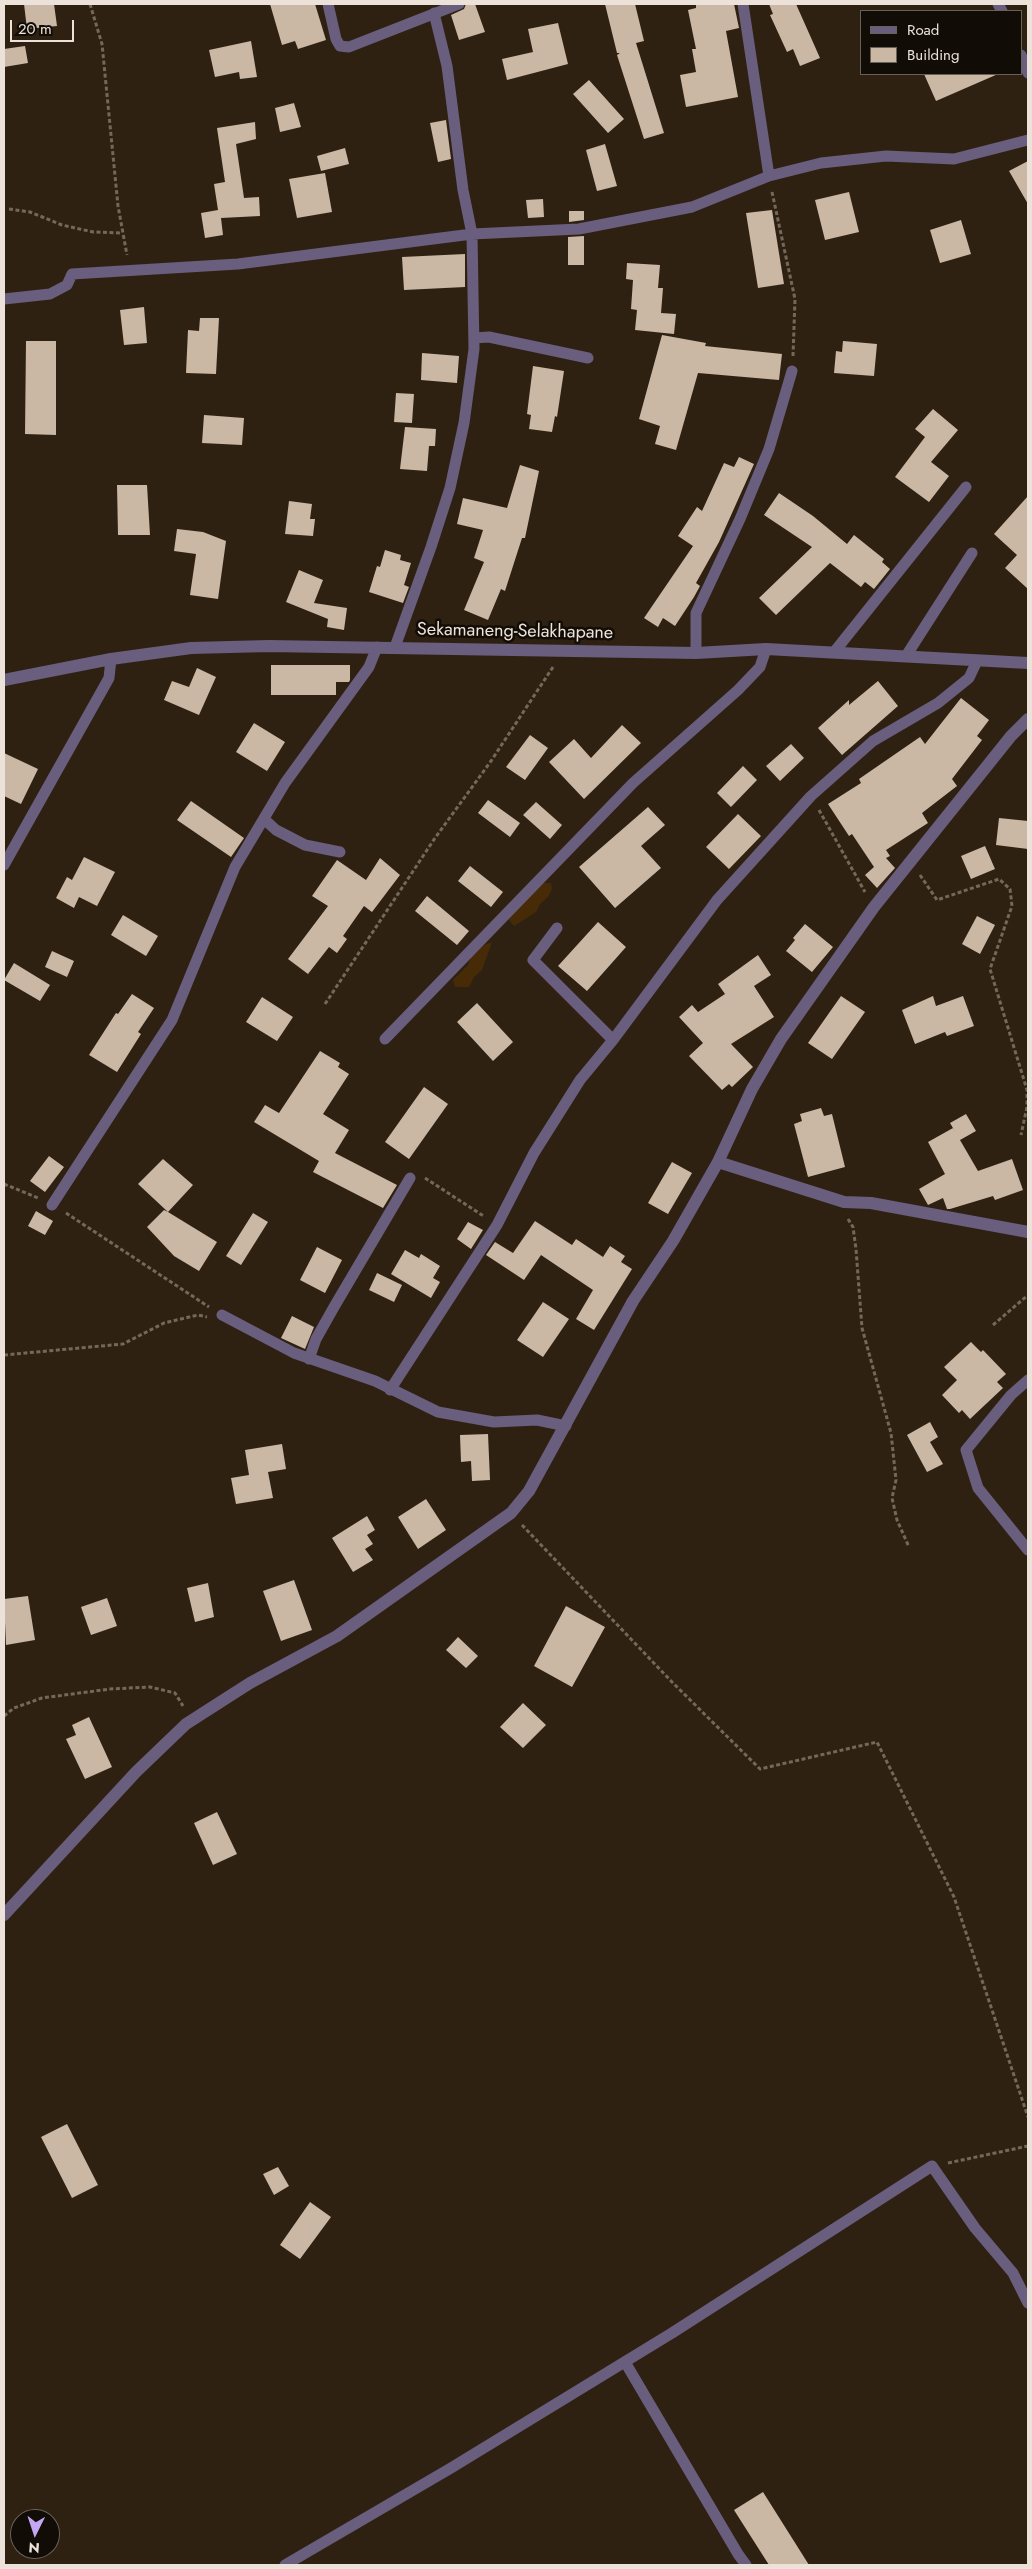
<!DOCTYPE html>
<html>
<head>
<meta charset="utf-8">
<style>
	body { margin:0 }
	#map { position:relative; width:1032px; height:2569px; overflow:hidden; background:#2f2112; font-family:Jost,sans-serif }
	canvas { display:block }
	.frame { position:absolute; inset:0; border:5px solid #ece2d9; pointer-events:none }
	.legend { position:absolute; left:860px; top:10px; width:162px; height:65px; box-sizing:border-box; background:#120c06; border:1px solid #69625a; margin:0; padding:6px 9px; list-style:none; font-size:15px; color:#ece2d9 }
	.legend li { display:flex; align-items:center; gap:10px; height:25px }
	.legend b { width:25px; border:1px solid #69625a }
	.north { position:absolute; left:10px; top:2509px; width:50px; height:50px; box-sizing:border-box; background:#120c06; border:1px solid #69625a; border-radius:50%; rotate:184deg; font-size:14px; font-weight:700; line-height:20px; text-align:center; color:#ece2d9 }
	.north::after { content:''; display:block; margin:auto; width:18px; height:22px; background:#c3a7f2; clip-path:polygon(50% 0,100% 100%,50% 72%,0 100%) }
	.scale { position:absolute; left:10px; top:20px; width:64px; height:22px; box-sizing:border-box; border:2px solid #ece2d9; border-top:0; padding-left:6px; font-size:15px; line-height:18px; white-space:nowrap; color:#ece2d9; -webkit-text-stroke:4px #120c06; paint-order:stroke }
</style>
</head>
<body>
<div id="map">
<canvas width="1032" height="2569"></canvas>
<div class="frame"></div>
<ul class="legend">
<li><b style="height:6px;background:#695e7d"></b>Road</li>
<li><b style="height:14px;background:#cab8a5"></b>Building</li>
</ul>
<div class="north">N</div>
<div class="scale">20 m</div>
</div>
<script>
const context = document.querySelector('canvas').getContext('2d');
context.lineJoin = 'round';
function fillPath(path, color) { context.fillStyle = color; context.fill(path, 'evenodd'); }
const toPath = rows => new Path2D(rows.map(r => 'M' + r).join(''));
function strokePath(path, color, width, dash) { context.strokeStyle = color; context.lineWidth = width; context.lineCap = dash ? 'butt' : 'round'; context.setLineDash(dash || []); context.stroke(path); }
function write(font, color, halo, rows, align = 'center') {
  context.font = font + ' Jost,sans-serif'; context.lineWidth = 5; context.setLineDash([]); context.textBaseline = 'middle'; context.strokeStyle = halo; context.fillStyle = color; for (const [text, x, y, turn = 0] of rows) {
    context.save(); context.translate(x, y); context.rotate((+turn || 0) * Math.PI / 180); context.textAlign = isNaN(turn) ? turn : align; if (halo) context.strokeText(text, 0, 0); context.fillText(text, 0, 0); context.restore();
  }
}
fillPath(toPath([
	[541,883,551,883,552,889,548,897,540,904,536,912,514,926,509,920,513,910,523,904],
	[492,942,482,970,474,977,469,987,455,987,453,980,468,965,471,957,484,945]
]), '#472b06');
fillPath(toPath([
	[24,4,54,4,57,26,27,29],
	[270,4,315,4,326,40,298,49,295,41,282,45],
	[466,4,475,4,485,32,459,40,451,15,464,9],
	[605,4,635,4,644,41,636,43,664,133,644,139,617,55,620,53,617,53],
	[696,4,734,4,739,28,726,31,738,97,686,107,680,75,696,72,692,49,696,49,688,10,696,8],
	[769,4,796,4,820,58,800,66,793,49,787,52,770,15,773,14],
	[558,23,568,64,507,80,502,59,533,52,528,29],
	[251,41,257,77,240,79,239,72,215,77,209,50],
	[25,46,28,63,4,67,4,49],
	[924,74,998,74,936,101],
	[589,80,624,119,608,133,573,94],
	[294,103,301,127,280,132,275,108],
	[446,120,451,159,438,162,430,123],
	[255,122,256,139,236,144,244,198,259,197,260,216,221,218,223,235,205,238,201,213,218,210,214,184,225,182,217,128],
	[605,144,617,186,597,191,586,150],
	[345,148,349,164,321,171,317,156],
	[1028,161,1028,204,1009,171],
	[325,173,332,212,297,218,289,179],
	[849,192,859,232,825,240,815,200],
	[543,199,544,217,528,218,526,200],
	[772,210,784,284,758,288,746,213],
	[569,211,584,211,584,220,569,222],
	[961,220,971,254,940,263,930,230],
	[584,236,584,265,568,265,568,237],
	[465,254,465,287,404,290,402,257],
	[627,263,660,265,658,288,663,288,661,313,676,314,674,334,635,330,637,310,631,309,633,280,626,279],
	[144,307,147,343,124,345,120,310],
	[200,318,219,318,216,374,186,373,188,330,199,331],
	[662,335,706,343,705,346,782,354,779,380,698,373,676,450,655,444,660,426,639,419],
	[26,341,56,341,56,435,25,434],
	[843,341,877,344,874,376,834,373,836,351,842,352],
	[422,353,459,356,457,383,421,380],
	[533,366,564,371,557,417,555,416,552,432,529,429,531,415,527,414],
	[396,393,414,394,412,423,394,422],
	[933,409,958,430,931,462,949,476,929,502,895,477,925,437,915,429],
	[204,415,244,418,242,445,202,443],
	[405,427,436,429,435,446,429,446,427,471,400,469],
	[739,457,754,464,719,542,696,583,700,586,694,597,675,626,663,618,658,627,644,618,693,546,678,536,697,507,702,511,724,463,734,467],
	[520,465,539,471,525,538,522,538,505,591,501,589,488,620,464,610,484,562,474,558,483,530,457,524,463,498,507,508],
	[117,485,147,485,150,535,118,535],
	[779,493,813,516,847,544,854,535,884,559,882,562,890,569,874,589,865,582,861,587,830,563,776,615,759,598,812,547,764,515],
	[1028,496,1028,589,1005,568,1017,555,994,534],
	[289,501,312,504,310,519,315,519,313,536,285,534],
	[177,529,203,532,226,541,218,599,190,595,196,554,174,551],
	[385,550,401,555,400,560,411,563,404,585,409,587,403,603,369,592,377,566,380,567],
	[299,570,323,580,314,603,347,608,344,630,327,627,328,619,286,602],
	[271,665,350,665,350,680,349,682,336,682,336,695,271,695],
	[197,668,216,677,199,715,164,700,172,681,189,687],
	[878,681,898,706,842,755,818,728,849,700,849,705],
	[961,698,989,720,977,736,982,740,952,779,957,786,922,813,928,823,886,850,890,856,886,858,895,868,877,888,865,875,874,867,852,834,849,836,828,804,861,783,859,779,920,737,925,744],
	[254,723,285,742,267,771,236,752],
	[622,725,641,743,584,799,549,762,574,739,591,758],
	[530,735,548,748,525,780,506,767],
	[791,744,804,758,780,781,766,766],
	[4,753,38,769,21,804,4,796],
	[743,766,757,780,731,807,717,793],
	[488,800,520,823,510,837,478,813],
	[191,801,244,838,231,857,177,820],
	[536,802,562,825,550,839,523,815],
	[648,807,665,825,641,846,661,868,615,908,579,867],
	[738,814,761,836,729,869,706,847],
	[999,818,1028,821,1028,849,996,845],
	[985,846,995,869,971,879,961,856],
	[84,857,115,872,97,906,79,897,74,908,56,898,67,877,72,880],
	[380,858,400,875,372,912,364,906,343,936,347,939,337,953,329,947,308,974,288,959,328,906,312,896,337,860,366,880],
	[470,866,503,892,491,907,458,881],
	[427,896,469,931,457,945,415,911],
	[123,915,158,936,146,956,111,935],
	[977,916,995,925,980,954,962,944],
	[598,922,626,947,587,991,558,966],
	[805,924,833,947,812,972,786,951,795,940,793,938],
	[52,951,74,961,67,977,45,967],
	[758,955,771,975,754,986,774,1017,731,1044,753,1067,732,1087,729,1084,722,1090,689,1056,703,1043,679,1017,692,1005,698,1012,725,994,718,984],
	[14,963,50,985,40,1001,4,980],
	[132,994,154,1008,138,1032,141,1034,117,1072,89,1055,116,1013,118,1014],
	[841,996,865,1012,832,1059,808,1043],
	[933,996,936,1006,963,996,974,1026,947,1036,945,1032,915,1044,902,1010],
	[262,997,293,1017,277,1041,246,1022],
	[477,1003,513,1042,493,1061,457,1022],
	[320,1051,340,1063,338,1067,349,1074,323,1114,349,1130,335,1153,397,1185,383,1208,313,1172,319,1161,254,1122,265,1105,279,1113],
	[424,1087,448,1104,409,1159,385,1142],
	[821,1108,824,1116,832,1114,845,1167,808,1177,794,1124,802,1121,800,1114],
	[966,1114,976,1131,960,1140,950,1123],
	[953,1128,978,1171,1012,1159,1023,1190,995,1200,993,1196,950,1209,947,1209,943,1198,928,1205,919,1189,945,1174,928,1142],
	[49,1156,64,1167,45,1192,30,1181],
	[163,1159,193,1185,168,1212,217,1242,199,1271,174,1256,147,1227,164,1210,168,1212,138,1184],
	[672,1162,692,1173,668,1214,648,1203],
	[36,1211,53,1221,45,1235,28,1226],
	[253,1213,268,1222,241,1265,226,1256],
	[535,1221,572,1245,576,1239,603,1257,610,1246,625,1256,621,1262,632,1269,594,1330,576,1319,593,1290,541,1255,524,1280,486,1255,495,1242,513,1253],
	[468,1222,483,1230,471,1249,457,1239],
	[317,1247,342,1260,325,1293,300,1280],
	[405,1250,419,1258,421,1254,440,1266,433,1278,440,1282,431,1298,391,1274],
	[377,1273,402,1285,394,1302,369,1290],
	[543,1302,569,1319,543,1357,517,1340],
	[292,1316,314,1327,305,1349,281,1338],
	[971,1342,981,1352,983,1350,1006,1374,997,1382,1003,1388,970,1419,962,1410,959,1413,942,1395,957,1380,944,1367],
	[930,1422,938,1437,930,1442,943,1464,927,1472,907,1435],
	[488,1434,490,1480,472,1481,471,1461,461,1462,460,1435],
	[282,1444,286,1469,268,1472,273,1498,236,1504,231,1478,249,1475,245,1450],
	[426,1499,446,1530,418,1549,398,1517],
	[367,1516,375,1530,367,1535,373,1544,365,1549,373,1560,353,1572,332,1538],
	[294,1580,312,1630,281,1641,263,1591],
	[208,1583,214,1617,195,1622,187,1588],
	[28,1596,35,1640,6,1645,4,1599],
	[107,1598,117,1626,91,1635,81,1607],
	[566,1606,605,1627,572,1687,534,1666],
	[458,1637,478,1656,466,1668,446,1650],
	[523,1703,546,1725,523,1748,500,1727],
	[89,1717,112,1767,85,1779,66,1739,76,1735,72,1725],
	[217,1812,237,1854,213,1865,194,1823],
	[67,2124,98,2185,72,2198,41,2137],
	[278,2167,289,2186,274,2195,263,2174],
	[310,2202,331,2217,300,2259,280,2245],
	[763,2492,809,2565,769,2565,734,2510]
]), '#cab8a5');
strokePath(toPath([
	[90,4,102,44,118,206,127,255],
	[772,192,795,299,793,356],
	[9,209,30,212,62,225,93,232,122,233],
	[819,810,865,892],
	[920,875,937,900,999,879,1010,889,1012,906,990,969,1027,1090,1027,1107,1021,1135],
	[325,1004,435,838,491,761,553,667],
	[425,1178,485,1217],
	[4,1184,38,1198],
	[66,1213,209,1307],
	[848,1219,853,1227,856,1249,862,1328,891,1433,896,1480,892,1498,897,1520,909,1547],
	[993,1325,1028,1295],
	[4,1355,123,1344,164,1323,198,1315,207,1317],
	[522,1525,672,1682,760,1769,877,1742,954,1897,1028,2117],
	[4,1716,14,1708,42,1698,110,1689,150,1687,175,1693,183,1706],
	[948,2163,1028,2146]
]), '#74685b', 3, [4, 2.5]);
strokePath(toPath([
	[328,4,336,39,340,46,349,47,459,4],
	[743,4,769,176],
	[998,4,1002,11],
	[1021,55,1028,73],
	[4,299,50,294,67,285,72,274,238,264,472,234,579,229,692,207,769,176,821,163,886,156,954,159,1028,140],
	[474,338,489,337,588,358],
	[395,647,431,547,450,488,464,423,474,349,472,234,463,190,447,66,434,13],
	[835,651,966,487],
	[696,653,696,613,740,519,769,449,792,371],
	[906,656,972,553],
	[264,819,276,830,305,845,340,852],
	[4,865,109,678,111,659],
	[557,928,533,960,613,1040],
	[385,1039,633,783,738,690,760,667,766,649],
	[52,1205,172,1020,235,867,285,783,369,667,377,647],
	[222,1315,294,1353,375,1381,438,1412,494,1422,537,1420,566,1426],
	[309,1359,316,1339,334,1307,410,1178],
	[1028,1380,1011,1395,966,1450,978,1488,1028,1550],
	[390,1390,497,1225,534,1153,580,1080,613,1040,717,900,811,796,873,741,938,703,969,678,977,661],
	[625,2362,738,2554,746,2565],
	[285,2565,451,2468,672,2333,932,2166,975,2228,1013,2273,1028,2303]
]), '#695e7d', 11);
strokePath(toPath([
	[718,1162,844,1202,871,1203,1028,1232],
	[4,1915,136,1772,186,1724,250,1683,337,1636,511,1513,529,1491,633,1301,673,1241,718,1162,752,1089,781,1039,874,907,1011,736,1028,719]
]), '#695e7d', 12);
strokePath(toPath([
	[4,680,111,659,191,648,269,646,696,653,766,649,1028,663]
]), '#695e7d', 12);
write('18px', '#ece2d9', '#120c06', [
	["Sekamaneng-Selakhapane",515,632,1]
]);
</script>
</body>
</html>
